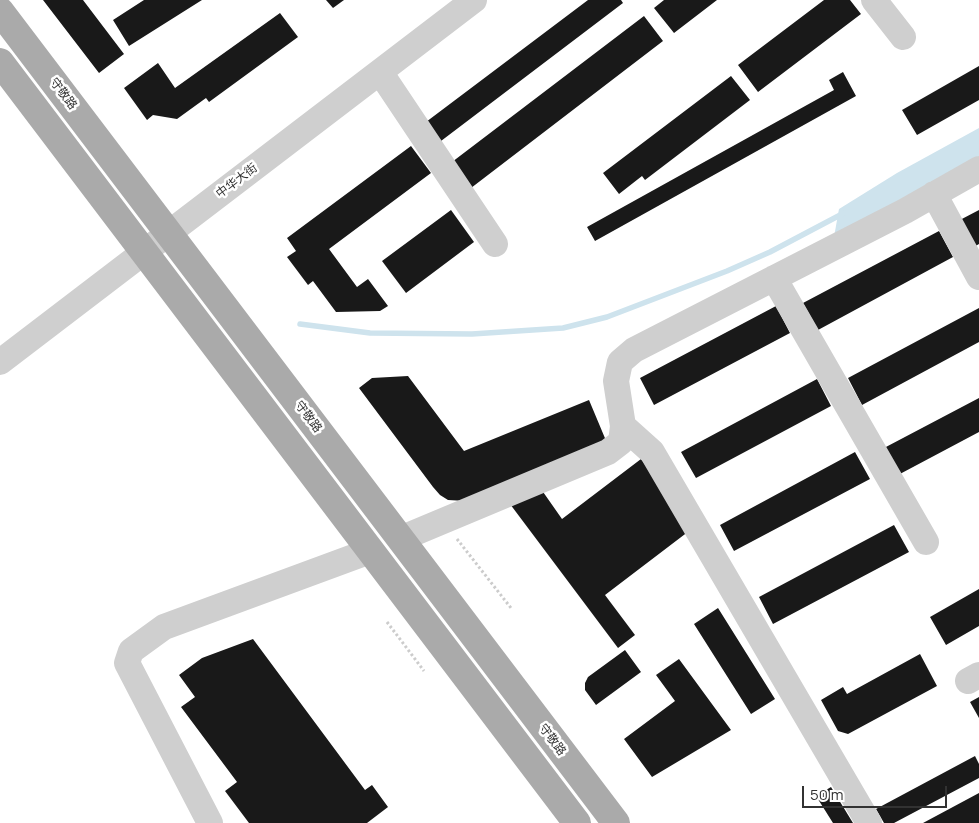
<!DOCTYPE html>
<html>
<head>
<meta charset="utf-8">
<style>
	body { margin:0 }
	#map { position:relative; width:979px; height:823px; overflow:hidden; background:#fff; font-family:Manrope,sans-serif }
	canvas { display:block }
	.scale { position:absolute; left:802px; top:786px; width:145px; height:22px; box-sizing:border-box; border:2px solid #323232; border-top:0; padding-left:6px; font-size:15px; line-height:18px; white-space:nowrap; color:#323232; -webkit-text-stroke:4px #fff; paint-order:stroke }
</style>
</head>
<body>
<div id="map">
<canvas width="979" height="823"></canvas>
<div class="scale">50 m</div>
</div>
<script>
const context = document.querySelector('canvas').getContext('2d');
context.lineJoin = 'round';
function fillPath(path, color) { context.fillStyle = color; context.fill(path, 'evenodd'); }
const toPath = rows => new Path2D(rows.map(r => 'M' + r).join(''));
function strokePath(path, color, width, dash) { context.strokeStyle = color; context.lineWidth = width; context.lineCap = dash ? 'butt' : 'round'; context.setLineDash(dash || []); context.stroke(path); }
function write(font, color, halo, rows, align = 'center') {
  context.font = font + ' Manrope,"Noto Sans SC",sans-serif'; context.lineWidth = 5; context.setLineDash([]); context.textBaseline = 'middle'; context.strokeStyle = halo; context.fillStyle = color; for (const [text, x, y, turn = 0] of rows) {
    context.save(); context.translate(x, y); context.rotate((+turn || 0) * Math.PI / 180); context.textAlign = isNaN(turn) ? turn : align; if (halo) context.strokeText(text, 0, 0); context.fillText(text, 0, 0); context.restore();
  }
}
fillPath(toPath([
	[979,128,979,156,834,237,839,209,897,173]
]), '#cee3ed');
strokePath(toPath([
	[300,324,370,333,472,334,563,328,607,317,727,271,770,252,844,213]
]), '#cee3ed', 5.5);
fillPath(toPath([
	[43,0,83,0,124,54,99,73],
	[144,0,202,0,129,46,113,20],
	[326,0,344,0,333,8],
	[588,0,621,0,623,3,441,141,426,122],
	[664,0,717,0,674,33,654,8],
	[824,0,850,0,861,14,758,92,738,65],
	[280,13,298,37,209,102,206,98,177,119,153,115,147,120,124,88,158,63,175,88],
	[644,16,663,41,471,188,452,162],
	[979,66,979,100,917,135,902,110],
	[843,72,856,96,595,241,587,227,834,90,829,80],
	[731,76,750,100,645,180,642,176,619,194,603,173],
	[411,146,431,173,329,249,357,287,368,279,388,306,380,311,336,312,313,281,308,285,287,257,296,251,287,238],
	[451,210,474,242,406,293,382,261],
	[979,210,979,244,972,248,958,221],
	[939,231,953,257,818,330,803,303],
	[776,306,790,333,654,405,640,378],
	[979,308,979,342,862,405,848,378],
	[408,376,464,451,589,400,607,443,466,501,448,500,440,495,433,487,359,388,372,378],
	[817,379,831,406,696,478,681,452],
	[979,398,979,432,898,475,884,448],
	[855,452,870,479,734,551,720,525],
	[641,459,693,528,605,595,635,635,618,648,510,504,541,489,562,519],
	[894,525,909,552,773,624,759,597],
	[979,589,979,626,946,645,930,617],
	[718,608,775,699,751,714,694,624],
	[253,639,365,790,372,785,388,807,367,823,249,823,225,791,237,782,181,707,195,697,179,675,202,658],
	[625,650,641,672,596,705,585,690,585,683,588,677],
	[920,654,937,686,848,734,838,731,821,700,843,687,847,694],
	[679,659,731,730,652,777,624,739,675,701,656,675],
	[979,697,979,718,970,702],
	[975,756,979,764,979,778,894,823,884,823,876,809],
	[831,787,853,823,833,823,816,796],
	[979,793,979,823,923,823]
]), '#191919');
strokePath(toPath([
	[457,539,511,608],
	[387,622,424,671]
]), '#ccc', 3, [2.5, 2.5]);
strokePath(toPath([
	[874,0,903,37],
	[380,72,495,244],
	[934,194,979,277],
	[774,278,926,542],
	[0,362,474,0],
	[623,426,652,452,869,823],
	[400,539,608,452,621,442,623,426,616,381,620,362,634,350,905,211,979,169],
	[968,681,979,675],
	[210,823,127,663,131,651,164,627,370,551]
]), '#cfcfcf', 26);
strokePath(toPath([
	[0,11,616,823],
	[0,62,577,823]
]), '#aaa', 28);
write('12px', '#323232', '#fff', [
	["守敬路",63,94,53],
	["中华大街",237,181,-37],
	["守敬路",308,417,53],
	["守敬路",552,740,53]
]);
</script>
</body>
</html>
